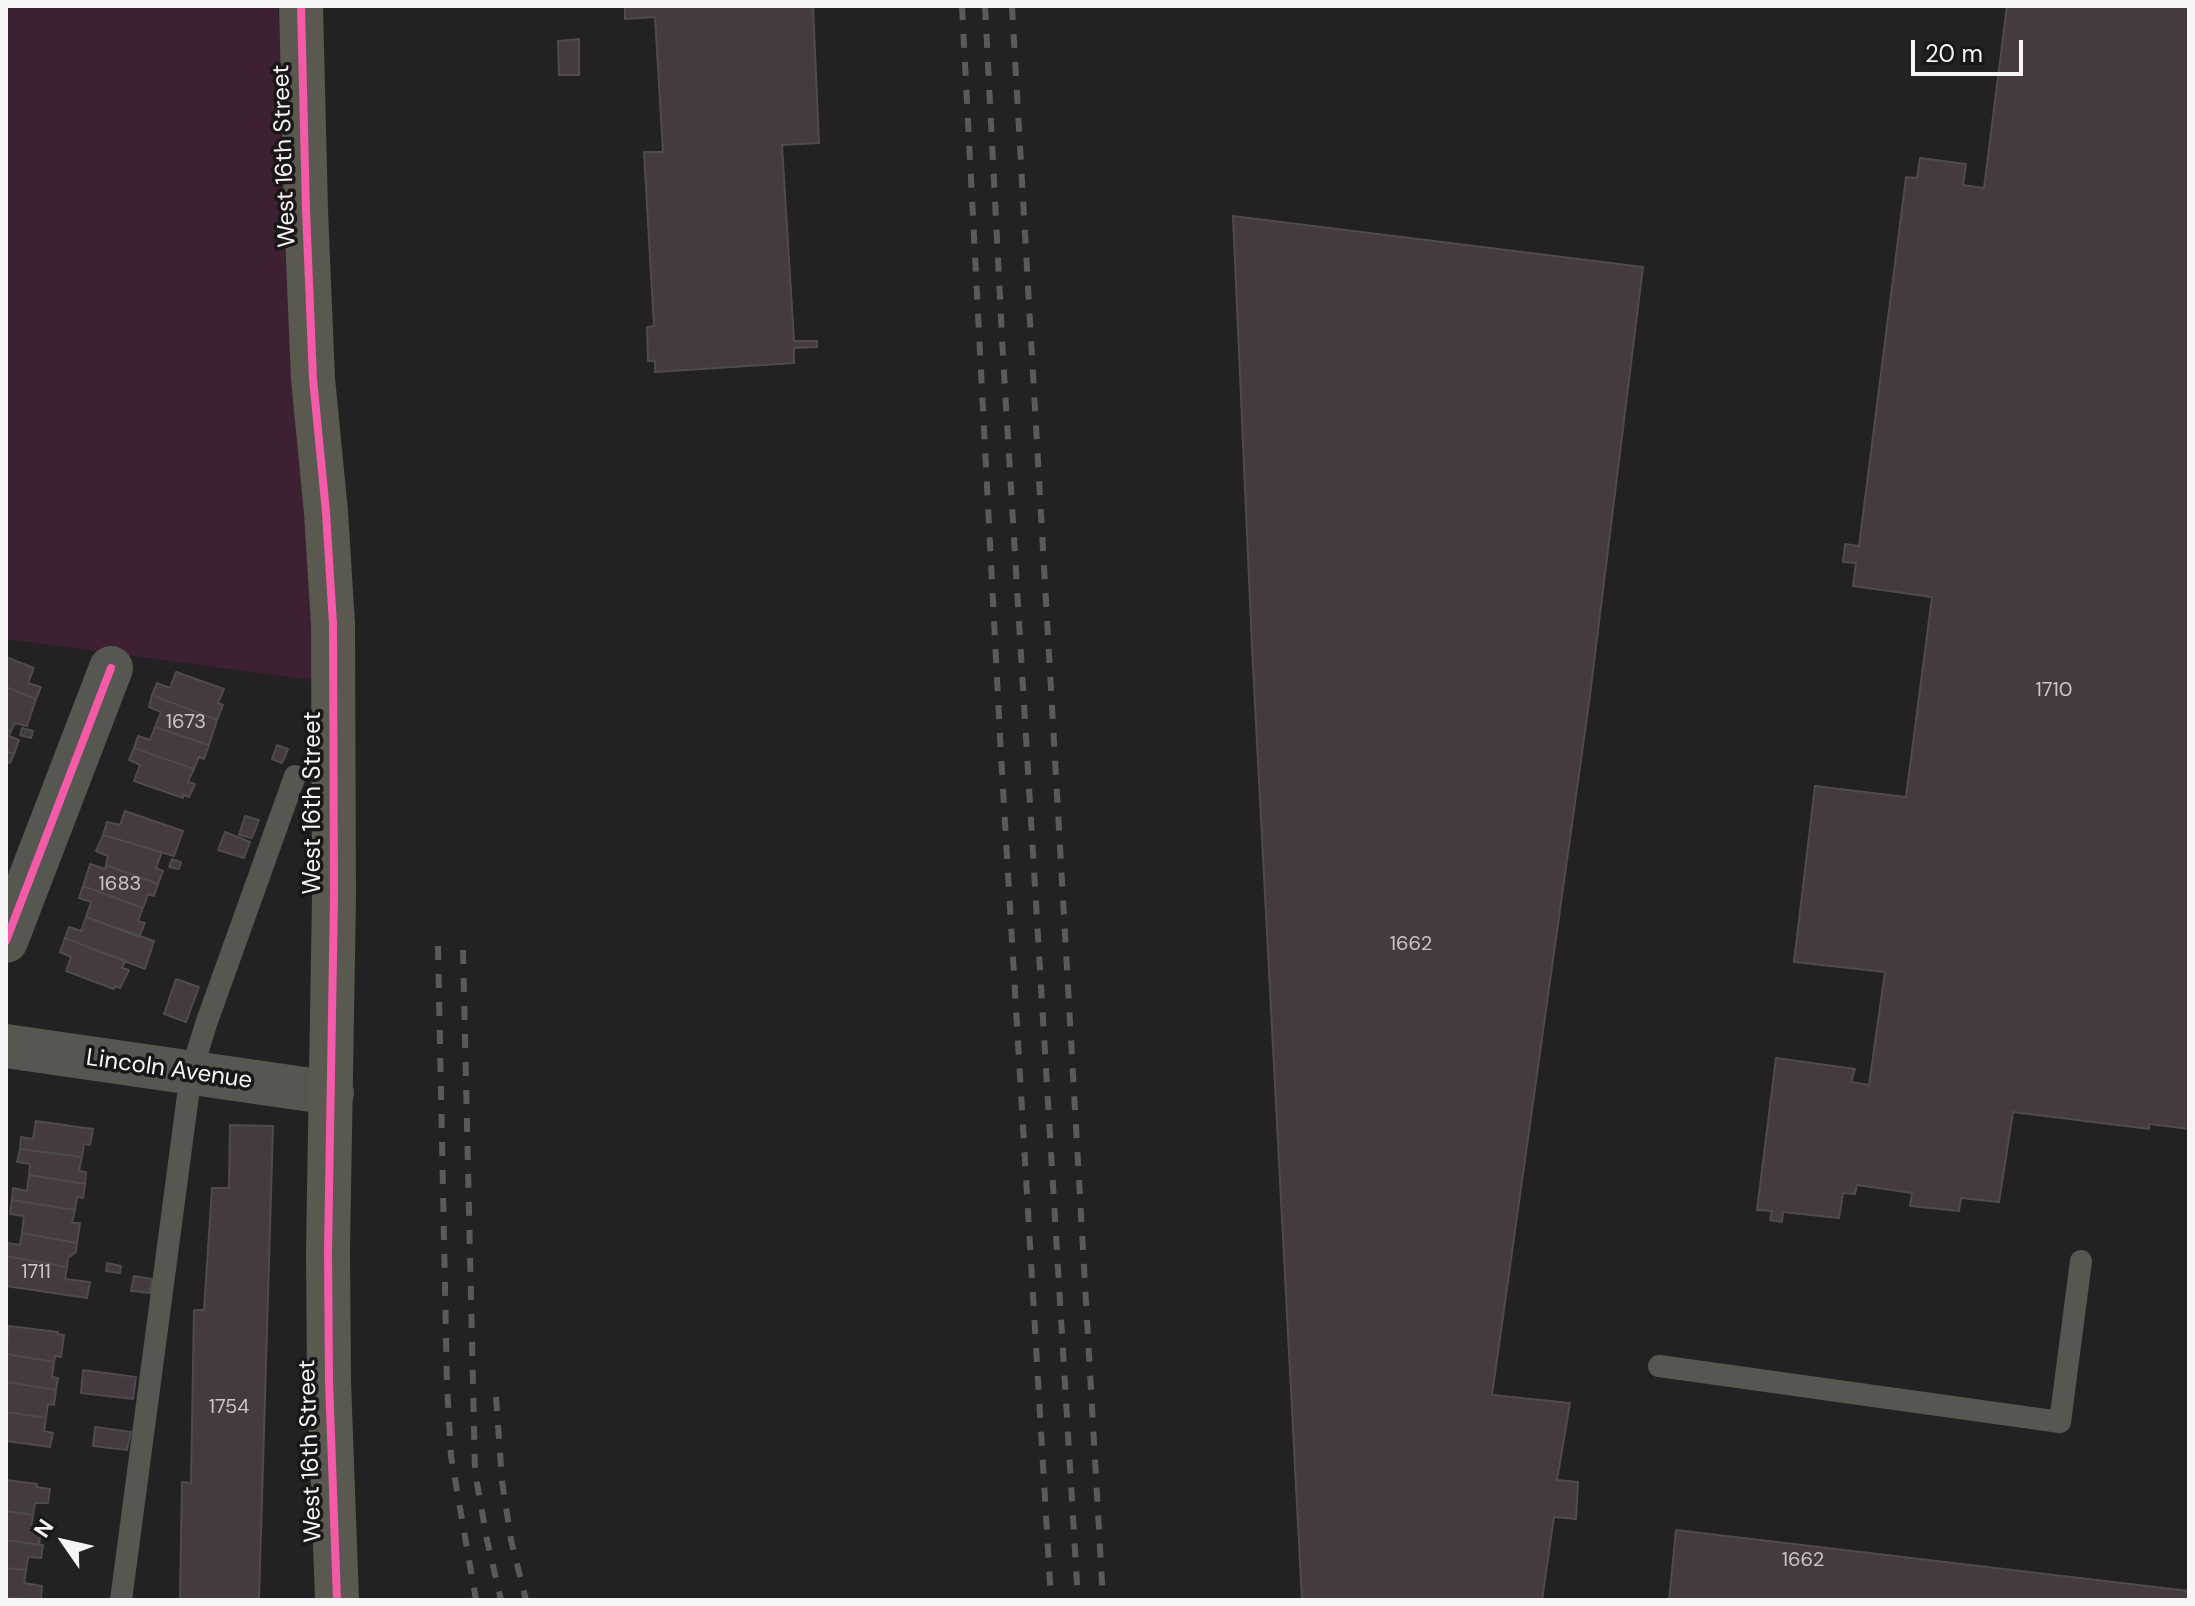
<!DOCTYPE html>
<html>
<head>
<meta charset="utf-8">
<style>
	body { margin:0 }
	#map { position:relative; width:2195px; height:1606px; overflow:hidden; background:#232122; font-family:"DM Sans",sans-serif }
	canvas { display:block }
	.frame { position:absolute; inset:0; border:8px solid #f6f4f5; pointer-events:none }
	.north { position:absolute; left:24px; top:1502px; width:80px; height:80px; -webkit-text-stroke:6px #1a1719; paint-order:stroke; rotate:304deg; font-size:22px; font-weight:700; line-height:32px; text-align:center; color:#f6f4f5 }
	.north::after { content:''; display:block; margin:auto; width:28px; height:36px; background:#f6f4f5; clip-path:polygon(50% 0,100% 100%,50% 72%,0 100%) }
	.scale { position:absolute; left:1911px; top:40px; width:112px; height:36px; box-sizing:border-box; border:4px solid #f6f4f5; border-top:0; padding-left:10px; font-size:24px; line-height:28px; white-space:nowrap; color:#f6f4f5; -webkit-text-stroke:6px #1a1719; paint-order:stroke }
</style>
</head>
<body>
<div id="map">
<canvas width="2195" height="1606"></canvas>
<div class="frame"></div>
<div class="north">N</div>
<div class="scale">20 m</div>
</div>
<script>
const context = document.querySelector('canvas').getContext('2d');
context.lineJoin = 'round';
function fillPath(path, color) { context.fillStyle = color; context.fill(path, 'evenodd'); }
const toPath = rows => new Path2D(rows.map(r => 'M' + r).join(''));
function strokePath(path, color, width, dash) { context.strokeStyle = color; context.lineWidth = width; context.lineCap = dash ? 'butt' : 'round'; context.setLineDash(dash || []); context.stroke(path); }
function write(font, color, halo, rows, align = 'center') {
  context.font = font + ' "DM Sans",sans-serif'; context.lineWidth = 7; context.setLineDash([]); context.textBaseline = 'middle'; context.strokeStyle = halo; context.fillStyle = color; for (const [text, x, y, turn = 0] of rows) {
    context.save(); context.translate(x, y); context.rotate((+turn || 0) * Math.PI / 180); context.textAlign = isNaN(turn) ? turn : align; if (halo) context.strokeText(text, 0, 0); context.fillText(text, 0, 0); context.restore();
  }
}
fillPath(toPath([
	[6,6,278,6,290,325,311,585,312,680,6,639]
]), '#3d2133');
const building = toPath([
	[625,6,813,6,819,143,782,145,794,341,817,341,817,347,794,348,794,363,655,372,655,361,648,361,647,327,654,326,644,152,663,152,655,17,625,19,625,6],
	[2007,6,2189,6,2189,1129,2149,1124,2149,1129,2013,1112,1999,1202,1961,1198,1959,1211,1910,1206,1912,1193,1857,1185,1855,1194,1843,1193,1839,1218,1783,1212,1782,1222,1770,1220,1772,1211,1757,1210,1776,1058,1855,1069,1851,1082,1869,1085,1885,972,1794,962,1815,786,1906,797,1932,597,1853,586,1856,563,1843,562,1845,544,1859,546,1906,177,1917,178,1920,158,1966,164,1963,185,1984,188,2007,6],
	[579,39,579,75,559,75,558,41,579,39],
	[1233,216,1643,267,1589,703,1492,1395,1570,1403,1557,1480,1578,1482,1576,1519,1554,1517,1542,1600,1302,1600,1252,647,1233,216],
	[6,657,34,668,28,683,41,687,36,699,6,687,6,657],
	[176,672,224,689,218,703,223,705,217,720,152,695,157,683,170,688,176,672],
	[6,687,36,699,27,726,15,723,11,731,6,729,6,687],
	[152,695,217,720,209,745,155,727,161,712,149,707,152,695],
	[155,727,209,745,204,759,199,757,194,769,134,748,138,736,150,740,155,727],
	[22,728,33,731,31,738,20,735,22,728],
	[6,729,11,731,9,736,19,740,14,754,6,751,6,729],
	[277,745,288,749,282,763,272,759,277,745],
	[134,748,194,769,188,782,195,784,189,797,183,795,183,798,134,781,140,765,129,760,134,748],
	[6,751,14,754,10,763,6,762,6,751],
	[125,811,183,831,174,856,103,835,107,822,120,825,125,811],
	[245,816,259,820,252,838,239,835,245,816],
	[225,832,250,842,244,858,218,850,225,832],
	[103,835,162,852,156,868,163,871,158,884,106,865,108,856,96,851,103,835],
	[172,859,181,862,179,869,169,867,172,859],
	[90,864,105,869,106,865,158,884,154,896,148,894,143,908,83,886,90,864],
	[83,886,143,908,138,921,145,923,139,937,86,917,91,902,79,898,83,886],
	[86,917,154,941,145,969,65,938,69,927,81,931,86,917],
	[65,938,125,961,122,968,129,970,120,988,115,986,114,989,66,971,71,957,60,952,65,938],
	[176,979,199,987,186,1022,164,1014,176,979],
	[36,1121,93,1129,90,1145,84,1144,82,1157,20,1149,21,1137,33,1139,36,1121],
	[230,1125,273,1126,259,1600,180,1600,182,1482,191,1483,194,1310,204,1310,212,1188,229,1188,230,1125],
	[20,1149,82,1157,79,1171,86,1172,85,1184,29,1175,30,1164,17,1162,20,1149],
	[29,1175,85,1184,83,1198,77,1197,75,1210,12,1200,13,1188,27,1191,29,1175],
	[12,1200,75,1210,72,1223,80,1223,77,1243,22,1233,24,1216,10,1214,12,1200],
	[22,1233,77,1243,76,1252,68,1258,67,1267,6,1256,7,1243,20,1245,22,1233],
	[6,1256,67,1267,65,1279,90,1282,87,1298,6,1286,6,1256],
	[107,1263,121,1266,120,1273,106,1271,107,1263],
	[134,1276,152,1279,150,1293,131,1291,134,1276],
	[9,1326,58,1332,58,1334,64,1335,61,1357,55,1356,54,1362,6,1354,9,1326],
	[6,1354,54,1362,52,1377,58,1378,56,1390,6,1382,6,1354],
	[83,1370,136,1377,133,1399,81,1393,83,1370],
	[6,1382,56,1390,54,1405,48,1404,46,1418,6,1412,6,1382],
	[6,1412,46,1418,44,1431,53,1433,50,1447,6,1441,6,1412],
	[95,1427,131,1432,127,1450,93,1446,95,1427],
	[6,1480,37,1484,37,1487,50,1489,48,1503,35,1503,33,1515,6,1511,6,1480],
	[6,1511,33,1515,31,1528,41,1530,39,1545,6,1540,6,1511],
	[1676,1530,2189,1591,2189,1600,1669,1600,1676,1530],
	[6,1540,43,1545,41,1558,28,1557,26,1570,6,1568,6,1540],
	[6,1568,26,1570,24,1583,42,1586,41,1599,46,1600,6,1598,6,1568]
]);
fillPath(building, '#443a40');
strokePath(building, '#4d4b4c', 2);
strokePath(toPath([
	[1659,1366,2060,1422,2081,1261],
	[121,1600,191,1073,206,1024,295,776]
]), '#565750', 22);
strokePath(toPath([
	[6,941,111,668],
	[6,1046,332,1093]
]), '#565750', 44);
strokePath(toPath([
	[301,6,306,210,313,379,326,512,333,624,334,897,328,1250,329,1381,337,1600]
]), '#595950', 44);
strokePath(toPath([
	[962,6,1001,755,1051,1600],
	[985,6,1003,356,1078,1600],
	[1012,6,1103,1600],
	[438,946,447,1385,451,1456,476,1600],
	[463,950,475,1472,487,1540,501,1600],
	[496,1397,502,1481,511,1540,526,1600]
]), '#5a5a57', 6, [14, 14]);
strokePath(toPath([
	[301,6,306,210,313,379,326,512,333,624,334,897,328,1250,329,1381,337,1600],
	[6,941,111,668]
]), '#f35aa7', 8);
write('20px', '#cac6c8', null, [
	["1710",2054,691],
	["1673",186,723],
	["1683",120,885],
	["1662",1411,945],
	["1711",36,1273],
	["1754",229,1408],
	["1662",1803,1561]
]);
write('24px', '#f6f4f5', '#1a1719', [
	["West 16th Street",285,156,-92],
	["West 16th Street",314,803,-90],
	["Lincoln Avenue",169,1070,8],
	["West 16th Street",311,1451,-92]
]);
</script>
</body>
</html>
